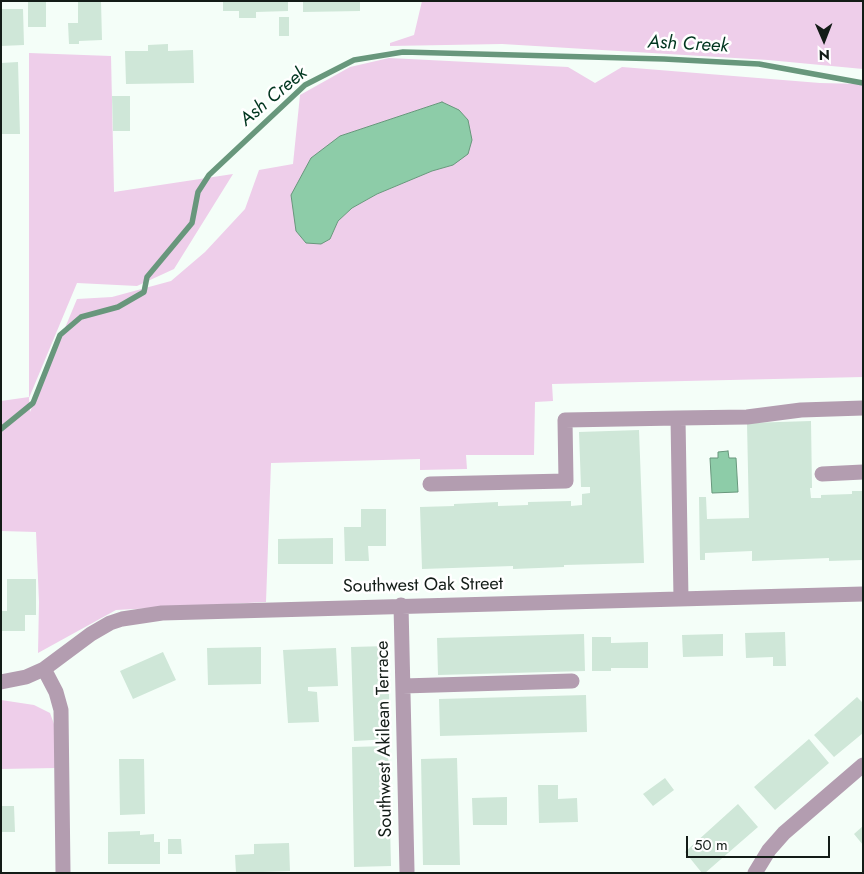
<!DOCTYPE html>
<html>
<head>
<meta charset="utf-8">
<style>
	body { margin:0 }
	#map { position:relative; width:864px; height:874px; overflow:hidden; background:#f4fef8; font-family:Jost,sans-serif }
	canvas { display:block }
	.frame { position:absolute; inset:0; border:2px solid #131c17; pointer-events:none }
	.north { position:absolute; left:799px; top:15px; width:50px; height:50px; -webkit-text-stroke:4px #fff; paint-order:stroke; rotate:179deg; font-size:14px; font-weight:700; line-height:20px; text-align:center; color:#131c17 }
	.north::after { content:''; display:block; margin:auto; width:18px; height:22px; background:#131c17; clip-path:polygon(50% 0,100% 100%,50% 72%,0 100%) }
	.scale { position:absolute; left:686px; top:836px; width:144px; height:22px; box-sizing:border-box; border:2px solid #131c17; border-top:0; padding-left:6px; font-size:15px; line-height:18px; white-space:nowrap; color:#131c17; -webkit-text-stroke:4px #fff; paint-order:stroke }
</style>
</head>
<body>
<div id="map">
<canvas width="864" height="874"></canvas>
<div class="frame"></div>
<div class="north">N</div>
<div class="scale">50 m</div>
</div>
<script>
const context = document.querySelector('canvas').getContext('2d');
context.lineJoin = 'round';
function fillPath(path, color) { context.fillStyle = color; context.fill(path, 'evenodd'); }
const toPath = rows => new Path2D(rows.map(r => 'M' + r).join(''));
function strokePath(path, color, width, dash) { context.strokeStyle = color; context.lineWidth = width; context.lineCap = dash ? 'butt' : 'round'; context.setLineDash(dash || []); context.stroke(path); }
function write(font, color, halo, rows, align = 'center') {
  context.font = font + ' Jost,sans-serif'; context.lineWidth = 5; context.setLineDash([]); context.textBaseline = 'middle'; context.strokeStyle = halo; context.fillStyle = color; for (const [text, x, y, turn = 0] of rows) {
    context.save(); context.translate(x, y); context.rotate((+turn || 0) * Math.PI / 180); context.textAlign = isNaN(turn) ? turn : align; if (halo) context.strokeText(text, 0, 0); context.fillText(text, 0, 0); context.restore();
  }
}
fillPath(toPath([
	[422,1,863,1,863,69,768,60,502,44,390,46,390,43,414,35],
	[29,53,111,56,114,192,233,174,174,269,137,286,77,283,29,398,30,412,77,299,112,297,171,281,205,252,245,209,259,170,293,164,300,95,350,67,389,58,568,67,595,83,622,67,820,83,863,84,863,377,552,384,553,401,535,402,534,455,466,455,467,469,420,470,420,459,271,463,266,602,116,610,38,653,39,602,36,532,1,531,1,401,29,397],
	[442,102,453,165,432,171,377,194,352,208,338,221,330,239,340,136],
	[1,700,34,705,50,713,54,724,56,768,1,769]
]), '#eeceea');
const water = toPath([
	[442,102,459,110,468,120,472,140,468,154,453,165,432,171,377,194,352,208,338,221,330,239,321,244,306,243,296,231,291,195,311,158,340,136,442,102],
	[728,451,729,458,736,458,738,492,712,493,710,458,718,458,718,452,728,451]
]);
fillPath(water, '#8dcca8');
strokePath(water, '#68977c', 1);
strokePath(toPath([
	[1,429,33,403,60,335,81,317,118,307,144,292,147,277,192,223,198,192,209,175,305,85,354,60,403,52,664,59,759,64,863,83]
]), '#68977c', 5.5);
fillPath(toPath([
	[28,1,46,1,46,27,28,27],
	[78,1,101,1,102,40,79,41,79,44,69,44,68,23,78,23],
	[223,1,288,1,288,11,256,12,256,18,239,18,239,11,223,11],
	[303,1,360,1,360,11,303,12],
	[1,9,23,9,24,45,1,46],
	[279,17,289,17,289,36,279,36],
	[168,44,168,51,193,50,194,83,126,84,125,51,148,51,148,45],
	[18,62,20,134,1,134,1,63],
	[112,96,130,96,130,131,113,131],
	[811,421,812,488,810,488,811,498,821,498,821,495,852,494,852,491,863,491,863,560,829,561,829,558,752,561,752,551,705,553,705,560,700,560,699,497,706,497,707,519,749,518,747,423],
	[639,430,644,563,564,565,564,567,513,569,513,566,422,569,420,507,454,506,454,504,498,502,498,506,528,505,528,502,571,501,571,506,582,505,582,494,590,493,590,487,581,487,579,432],
	[361,509,386,509,386,546,368,546,369,561,345,561,344,527,361,527],
	[333,538,333,564,278,564,278,539],
	[7,579,36,579,36,615,25,615,25,631,1,631,1,611,7,611],
	[785,632,786,666,773,666,773,657,746,658,745,633],
	[584,634,585,671,438,675,437,638],
	[723,634,723,656,683,657,682,635],
	[592,637,611,637,611,643,648,642,648,668,611,668,611,671,592,671],
	[388,646,390,739,354,741,351,647],
	[261,647,261,684,208,685,207,648],
	[336,648,338,686,308,687,308,691,317,692,319,722,288,723,283,650],
	[163,652,176,680,133,699,120,671],
	[586,695,587,732,440,736,439,699],
	[857,697,863,703,863,733,834,757,814,735],
	[809,739,829,763,775,810,754,787],
	[388,746,391,866,354,867,352,747],
	[457,758,460,865,423,865,421,759],
	[119,759,144,759,145,814,120,815],
	[665,778,674,790,653,806,643,794],
	[538,785,558,785,558,799,577,798,578,822,539,823],
	[507,797,507,825,473,825,472,798],
	[738,804,758,827,705,873,702,873,685,852],
	[1,806,14,806,15,832,1,832],
	[863,826,863,845,854,834],
	[140,831,140,835,154,834,154,842,160,842,160,864,108,864,108,832],
	[168,839,181,839,182,854,168,854],
	[289,843,290,871,236,873,235,855,254,854,254,844]
]), '#cfe7d8');
strokePath(toPath([
	[678,418,747,417,801,410,863,408],
	[822,474,863,472],
	[430,484,566,481,565,420,678,418,681,599],
	[401,605,407,871],
	[44,669,56,692,61,710,63,873],
	[1,682,26,677,44,669,91,634,110,623,122,619,162,613,863,594],
	[403,686,572,681],
	[755,873,769,850,784,833,863,765]
]), '#b39db0', 15);
write('18px', '#131c17', '#fff', [
	["Southwest Oak Street",423,586,-1],
	["Southwest Akilean Terrace",385,739,-91]
]);
write('italic 19px', '#00361f', '#fff', [
	["Ash Creek",688,45,3],
	["Ash Creek",274,97,-40]
]);
</script>
</body>
</html>
